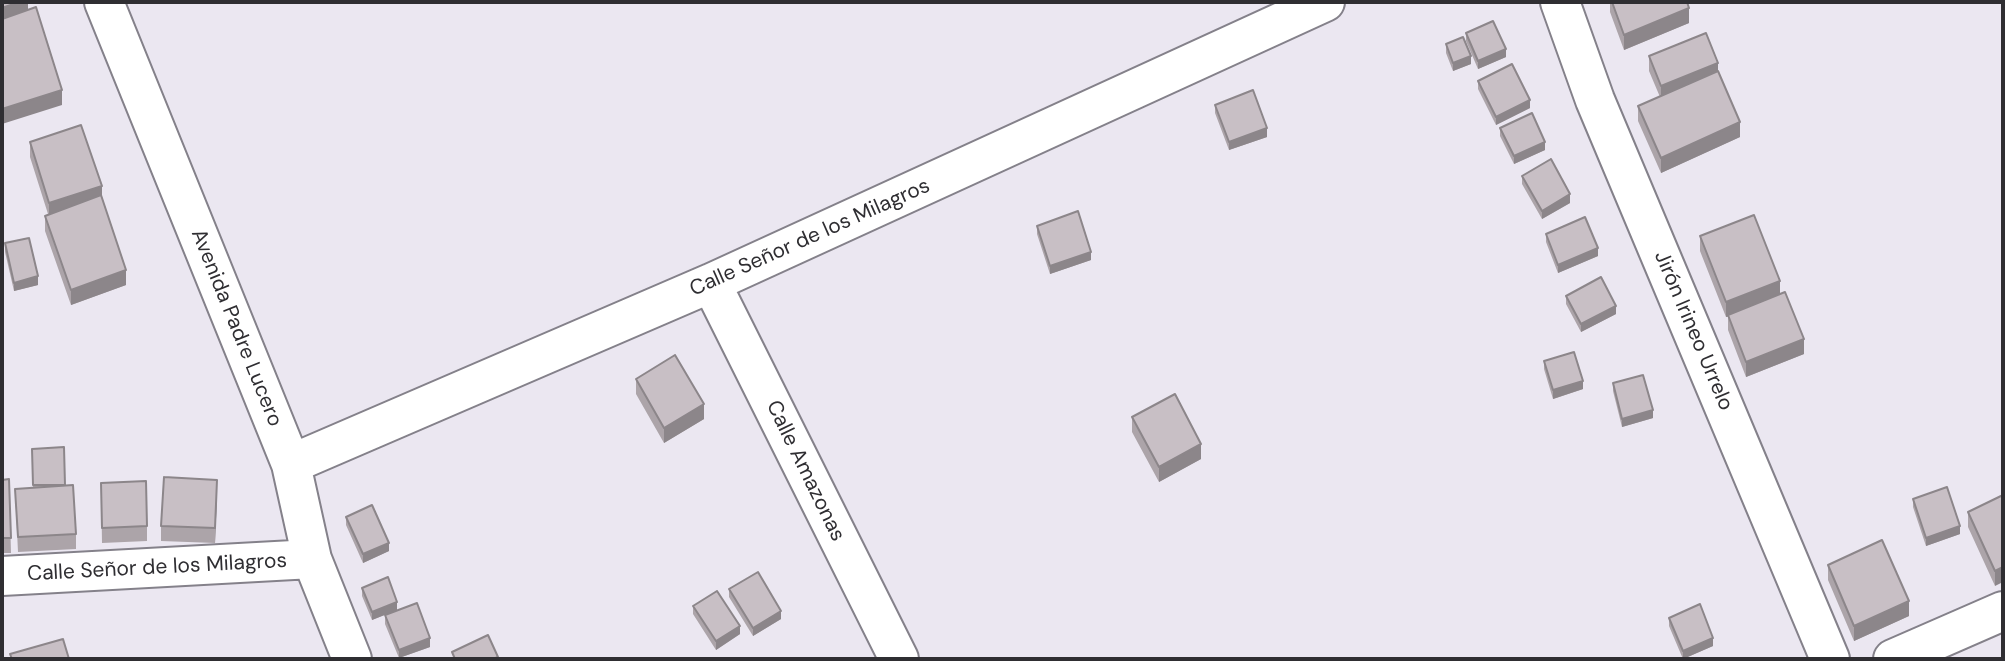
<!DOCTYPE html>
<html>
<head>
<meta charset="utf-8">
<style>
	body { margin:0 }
	#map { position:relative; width:2005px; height:661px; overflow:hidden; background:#ebe7f1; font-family:"DM Sans",sans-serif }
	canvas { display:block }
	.frame { position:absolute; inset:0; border:4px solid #2f2e32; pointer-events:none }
</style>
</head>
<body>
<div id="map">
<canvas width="2005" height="661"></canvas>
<div class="frame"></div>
</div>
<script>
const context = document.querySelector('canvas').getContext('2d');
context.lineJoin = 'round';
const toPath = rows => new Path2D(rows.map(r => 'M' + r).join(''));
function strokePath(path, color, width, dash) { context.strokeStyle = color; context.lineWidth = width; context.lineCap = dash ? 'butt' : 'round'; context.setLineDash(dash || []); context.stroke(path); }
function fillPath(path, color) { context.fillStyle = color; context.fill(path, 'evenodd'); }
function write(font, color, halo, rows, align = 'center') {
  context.font = font + ' "DM Sans",sans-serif'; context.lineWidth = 6; context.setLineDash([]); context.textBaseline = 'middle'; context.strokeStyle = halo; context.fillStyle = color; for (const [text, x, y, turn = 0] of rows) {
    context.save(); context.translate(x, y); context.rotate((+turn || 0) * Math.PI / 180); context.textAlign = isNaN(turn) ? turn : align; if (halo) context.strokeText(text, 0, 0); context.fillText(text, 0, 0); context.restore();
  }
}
const street = toPath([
	[104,2,291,464,312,559,352,659],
	[1560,2,1595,100,1830,659],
	[711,283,899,659],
	[291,464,711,283,1325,2],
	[2,576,312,559],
	[1893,659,2003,611]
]);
strokePath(street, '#84818a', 42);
strokePath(street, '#fff', 38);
fillPath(toPath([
	[1610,2,1687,2,1689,23,1624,50,1610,12],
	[1466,33,1506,57,1478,69,1466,41],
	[1446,44,1471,64,1453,71,1446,53],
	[1649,56,1718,71,1740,137,1661,173,1638,121,1638,106,1660,97,1649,71],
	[1478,81,1530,108,1496,125,1478,89],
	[1215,105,1267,137,1229,150,1215,113],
	[1500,128,1545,150,1514,164,1500,136],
	[30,142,102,197,126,285,71,305,45,231,45,216,48,214,30,157],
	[1522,176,1570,203,1542,219,1522,184],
	[1037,226,1091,260,1050,274,1037,234],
	[1546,234,1598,256,1558,273,1546,242],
	[1700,236,1780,294,1804,354,1746,377,1728,330,1728,317,1726,317,1700,251],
	[5,243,38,285,14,291,5,252],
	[1566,296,1616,314,1581,332,1566,304],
	[1544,361,1583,389,1553,399,1544,369],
	[636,379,704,419,664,443,636,394],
	[1613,383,1653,418,1622,427,1613,391],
	[1132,417,1201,459,1159,482,1132,432],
	[64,447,65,486,76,534,76,549,18,552,15,489,33,488,32,449],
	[9,479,11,553,2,553,2,480],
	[101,483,147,526,147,541,102,543],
	[217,495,215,543,161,541,161,526],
	[2003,495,1995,586,1968,527,1968,512],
	[1913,499,1960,534,1926,546,1913,507],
	[346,517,389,551,363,563,346,525],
	[1828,565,1909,616,1854,641,1828,580],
	[362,588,397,610,372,620,362,596],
	[729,589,781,619,753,636,729,597],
	[693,606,740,634,716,650,693,614],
	[385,615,430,647,399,658,385,624],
	[1669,618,1713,646,1683,659,1669,626]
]), '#aca4a9');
fillPath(toPath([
	[19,2,28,2,28,14,2,23,2,8],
	[1689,8,1689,23,1624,50,1624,35],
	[1506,49,1506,57,1478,69,1478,61],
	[1471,56,1471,64,1453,71,1453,63],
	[1718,63,1718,78,1661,101,1661,86],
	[62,90,62,105,2,124,2,109],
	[1530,100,1530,108,1496,125,1496,117],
	[1740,122,1740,137,1661,173,1661,158],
	[1267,128,1267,137,1229,150,1229,142],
	[1545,142,1545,150,1514,164,1514,156],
	[102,186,102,201,49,218,49,203],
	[1570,194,1570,203,1542,219,1542,211],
	[1598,248,1598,256,1558,273,1558,265],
	[1091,252,1091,260,1050,274,1050,266],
	[126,270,126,285,71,305,71,290],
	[38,276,38,285,14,291,14,283],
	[1780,281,1780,296,1726,317,1726,302],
	[1616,306,1616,314,1581,332,1581,324],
	[1804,339,1804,354,1746,377,1746,362],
	[1583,381,1583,389,1553,399,1553,390],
	[704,404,704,419,664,443,664,428],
	[1653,410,1653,418,1622,427,1622,419],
	[1201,444,1201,459,1159,482,1159,467],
	[217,480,217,495,215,543,215,528],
	[1960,526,1960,534,1926,546,1926,538],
	[389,543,389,551,363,563,363,554],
	[2003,567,2003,582,1995,586,1995,571],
	[1909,601,1909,616,1854,641,1854,626],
	[397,602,397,610,372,620,372,612],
	[781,611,781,619,753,636,753,628],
	[740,626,740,634,716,650,716,641],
	[430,638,430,647,399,658,399,650],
	[1713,638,1713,646,1683,659,1683,651]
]), '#8c868a');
const building = toPath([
	[2,2,19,2,2,8,2,2],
	[1612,2,1687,2,1689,8,1624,35,1612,2],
	[36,7,62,90,2,109,2,19,36,7],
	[1493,21,1506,49,1478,61,1466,33,1493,21],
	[1706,33,1718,63,1661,86,1649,56,1706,33],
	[1463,37,1471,56,1453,63,1446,44,1463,37],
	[1512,64,1530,100,1496,117,1478,81,1512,64],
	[1718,71,1740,122,1661,158,1638,106,1718,71],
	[1253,90,1267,128,1229,142,1215,105,1253,90],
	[1532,113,1545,142,1514,156,1500,128,1532,113],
	[81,125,102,186,49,203,30,142,81,125],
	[1551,159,1570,194,1542,211,1522,176,1551,159],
	[101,195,126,270,71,290,45,216,101,195],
	[1078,211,1091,252,1050,266,1037,226,1078,211],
	[1754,215,1780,281,1726,302,1700,236,1754,215],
	[1585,217,1598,248,1558,265,1546,234,1585,217],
	[29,238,38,276,14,283,5,243,29,238],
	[1601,277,1616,306,1581,324,1566,296,1601,277],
	[1785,292,1804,339,1746,362,1728,315,1785,292],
	[1574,352,1583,381,1553,390,1544,361,1574,352],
	[675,355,704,404,664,428,636,379,675,355],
	[1643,375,1653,410,1622,419,1613,383,1643,375],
	[1175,394,1201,444,1159,467,1132,417,1175,394],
	[64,447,65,485,33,485,32,449,64,447],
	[164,477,217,480,215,528,161,526,164,477],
	[9,479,11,538,2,538,2,480,9,479],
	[146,481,147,526,102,528,101,483,146,481],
	[73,485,76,534,18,537,15,489,73,485],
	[1947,487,1960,526,1926,538,1913,499,1947,487],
	[2003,495,2003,567,1995,571,1968,512,2003,495],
	[372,505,389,543,363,554,346,517,372,505],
	[1882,540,1909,601,1854,626,1828,565,1882,540],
	[758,572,781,611,753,628,729,589,758,572],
	[388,577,397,602,372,612,362,588,388,577],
	[717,591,740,626,716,641,693,606,717,591],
	[417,603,430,638,399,650,385,615,417,603],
	[1700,604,1713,638,1683,651,1669,618,1700,604],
	[488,635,498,657,493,659,455,659,452,652,488,635],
	[63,639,69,659,12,659,10,654,63,639]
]);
fillPath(building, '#c8bfc5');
strokePath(building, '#8c868a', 2);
write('21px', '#2f2e32', '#fff', [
	["Calle Señor de los Milagros",810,238,-24],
	["Avenida Padre Lucero",236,328,68],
	["Jirón Irineo Urrelo",1693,331,67],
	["Calle Amazonas",805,471,64],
	["Calle Señor de los Milagros",157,568,-3]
]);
</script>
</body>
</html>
